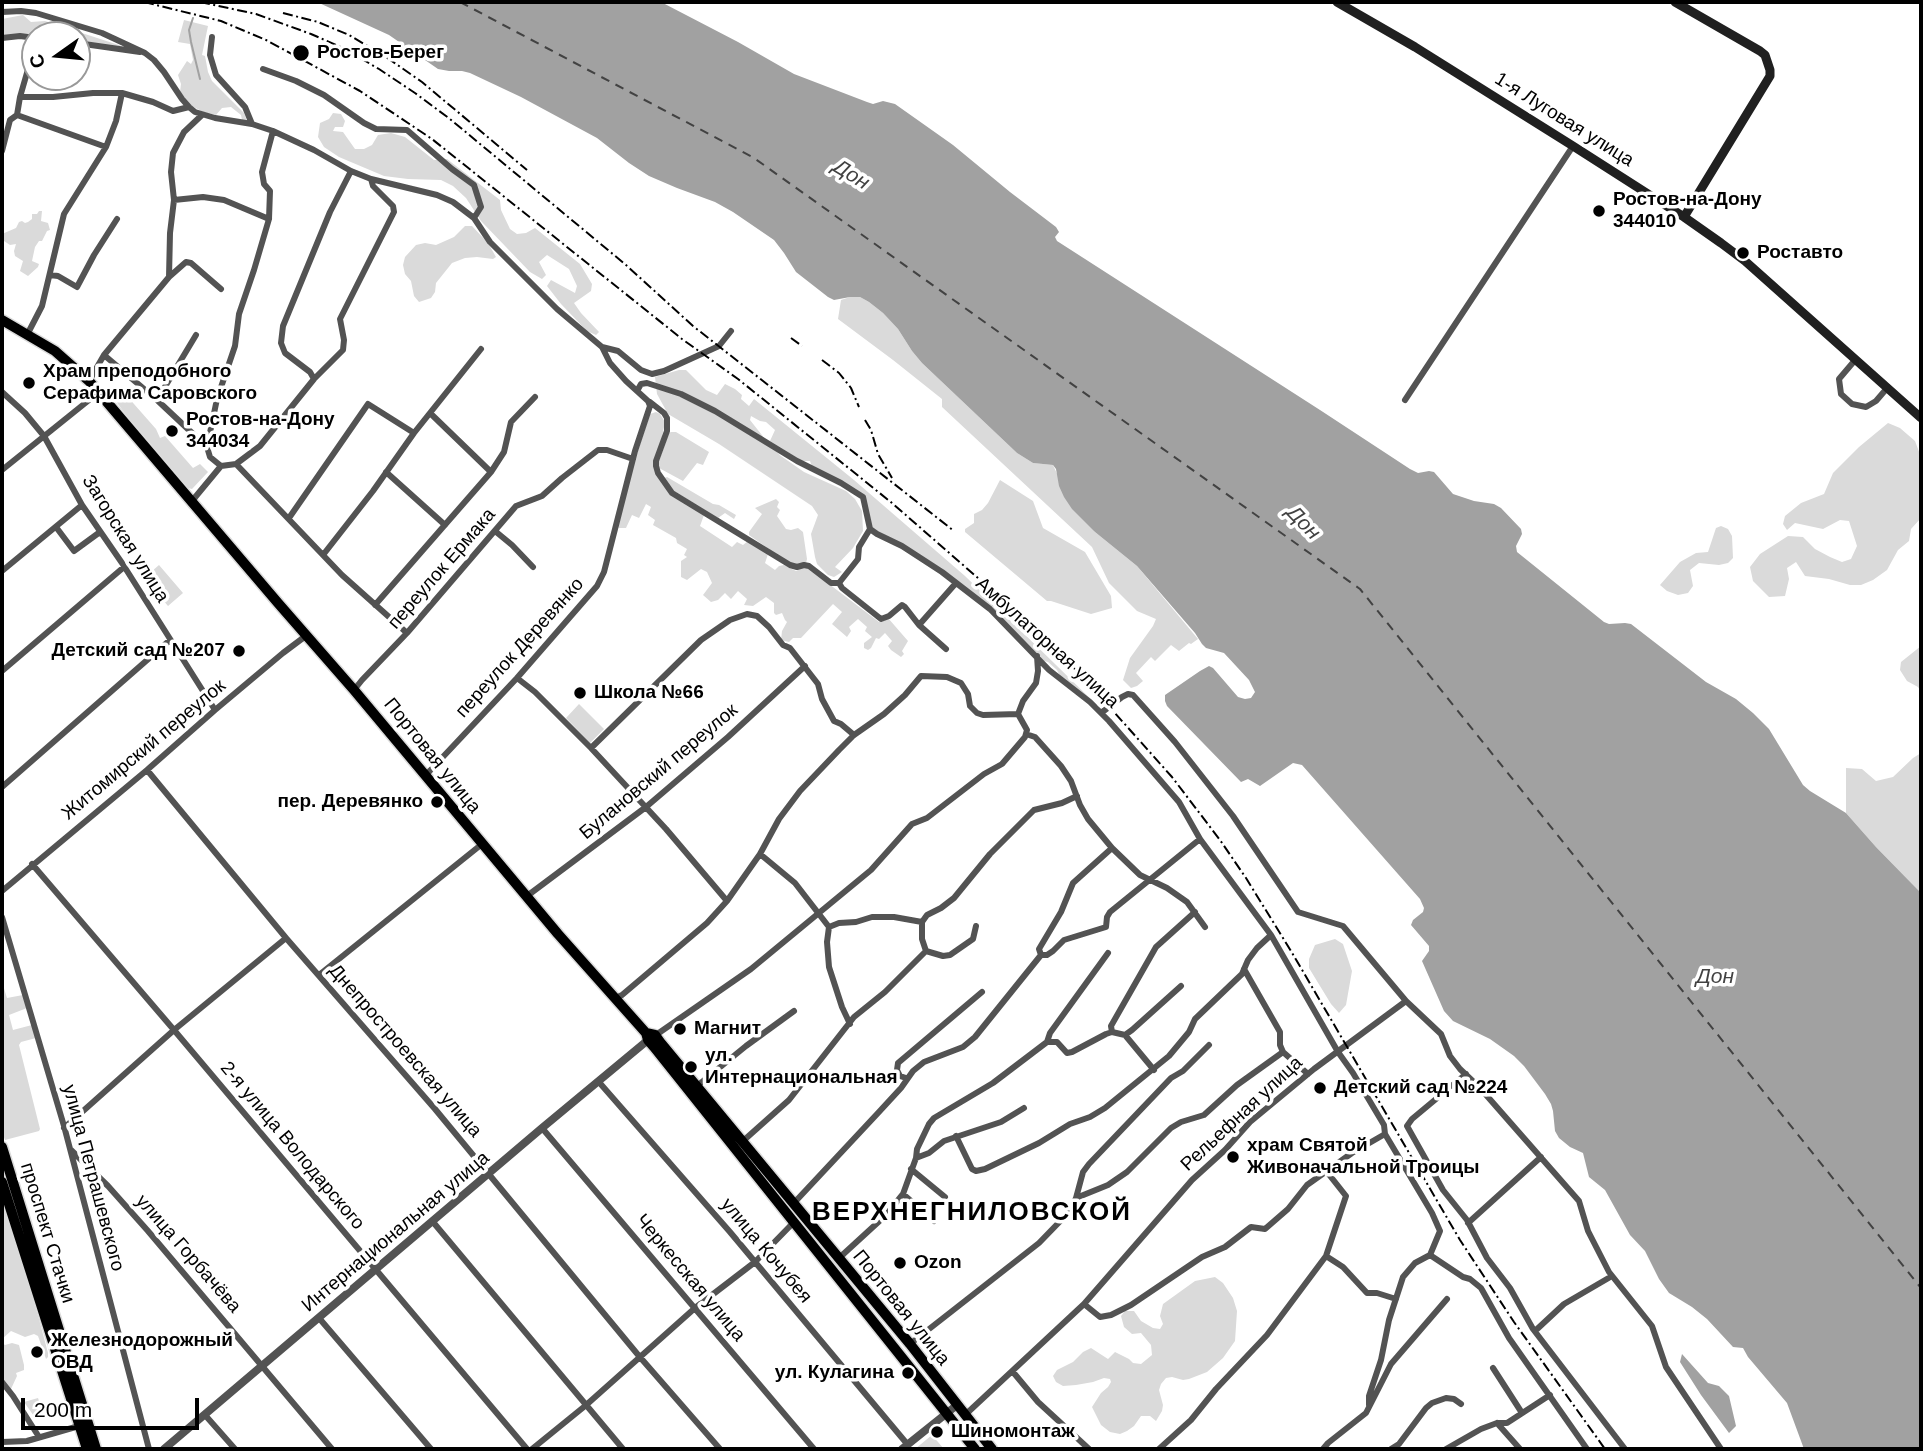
<!DOCTYPE html>
<html>
<head>
<meta charset="utf-8">
<style>
	body { margin:0 }
	#map { position:relative; width:1923px; height:1451px; overflow:hidden; background:#fff; font-family:Arial,sans-serif }
	canvas { display:block }
	.frame { position:absolute; inset:0; border:4px solid #000; pointer-events:none }
	.north { position:absolute; left:21px; top:21px; width:70px; height:70px; box-sizing:border-box; background:#fff; border:2px solid #999; border-radius:50%; rotate:255deg; font-size:19px; font-weight:700; line-height:28px; text-align:center; color:#000 }
	.north::after { content:''; display:block; margin:auto; width:24px; height:32px; background:#000; clip-path:polygon(50% 0,100% 100%,50% 72%,0 100%) }
	.scale { position:absolute; left:21px; top:1398px; width:178px; height:32px; box-sizing:border-box; border:4px solid #000; border-top:0; padding-left:9px; font-size:21px; line-height:24px; white-space:nowrap; color:#000; -webkit-text-stroke:5px #fff; paint-order:stroke }
</style>
</head>
<body>
<div id="map">
<canvas width="1923" height="1451"></canvas>
<div class="frame"></div>
<div class="north">С</div>
<div class="scale">200 m</div>
</div>
<script>
const context = document.querySelector('canvas').getContext('2d');
context.lineJoin = 'round';
function fillPath(path, color) { context.fillStyle = color; context.fill(path, 'evenodd'); }
const toPath = rows => new Path2D(rows.map(r => 'M' + r).join(''));
function strokePath(path, color, width, dash) { context.strokeStyle = color; context.lineWidth = width; context.lineCap = dash ? 'butt' : 'round'; context.setLineDash(dash || []); context.stroke(path); }
function write(font, color, halo, rows, align = 'center') {
  context.font = font + ' Arial,sans-serif'; context.lineWidth = 7; context.setLineDash([]); context.textBaseline = 'middle'; context.strokeStyle = halo; context.fillStyle = color; for (const [text, x, y, turn = 0] of rows) {
    context.save(); context.translate(x, y); context.rotate((+turn || 0) * Math.PI / 180); context.textAlign = isNaN(turn) ? turn : align; if (halo) context.strokeText(text, 0, 0); context.fillText(text, 0, 0); context.restore();
  }
}
fillPath(toPath([
	[23,15,31,22,45,21,131,49,77,42,77,35,2,36,2,19],
	[184,20,208,26,202,55,205,56,208,72,212,81,244,113,247,121,242,120,241,115,231,107,222,108,216,115,203,112,190,105,180,92,181,84,178,75,187,61,191,64,193,60,190,44,178,42],
	[333,113,341,114,345,121,343,127,335,127,333,131,343,132,355,149,364,149,372,145,378,135,391,133,405,137,434,160,447,159,500,200,501,210,510,229,517,234,526,233,535,228,580,264,592,284,591,291,574,303,581,313,599,332,596,335,587,331,561,304,547,286,551,280,575,293,577,286,569,269,547,255,539,262,546,275,542,279,530,272,481,221,466,198,453,186,441,180,408,179,384,176,339,157,324,147,318,137,320,123,329,119],
	[39,211,42,211,41,221,48,223,50,230,47,231,42,241,39,241,35,247,32,261,39,264,38,267,28,276,20,271,23,261,15,256,14,251,16,244,10,245,4,241,2,234,16,228,19,222,22,221,25,223,28,222,32,219,32,214,37,214],
	[465,226,472,226,488,243,496,257,493,259,477,257,465,258,452,263,436,283,435,292,431,298,419,302,414,296,411,281,405,274,403,265,405,257,416,245,425,243,436,245,454,237],
	[850,297,860,297,869,302,883,313,898,329,912,351,922,363,1017,453,1033,463,1053,465,1058,476,1095,532,1137,566,1198,639,1191,644,1189,643,1179,651,1171,645,1155,661,1151,657,1136,673,1143,681,1137,686,1131,688,1123,680,1130,658,1153,626,1156,619,1137,611,1109,583,1092,547,942,407,942,399,893,360,838,319,841,300],
	[679,370,686,370,706,390,717,395,725,384,735,389,742,395,741,399,749,406,754,399,854,480,965,576,1101,709,1100,710,1061,678,1057,670,1048,662,1040,660,972,595,871,529,863,497,813,469,810,461,802,461,770,441,775,430,766,422,760,421,751,416,750,420,769,444,781,456,804,472,846,491,855,499,862,511,863,531,853,548,835,567,842,572,834,577,828,575,817,564,815,557,811,534,818,515,812,506,719,444,668,414,657,394,655,377],
	[119,387,156,429,160,438,165,436,193,468,200,464,208,472,192,489,188,488,126,415,112,396],
	[656,412,660,414,665,422,661,442,654,460,661,481,704,515,700,526,732,547,737,542,743,545,748,541,768,554,765,563,775,570,779,566,784,565,796,571,804,567,808,568,879,622,884,621,888,618,908,641,902,651,904,654,901,657,891,650,888,646,892,641,885,633,879,639,876,638,871,648,868,650,864,648,864,643,872,637,865,631,867,627,858,619,849,627,851,631,847,637,832,624,842,612,833,604,801,638,793,638,789,642,781,640,782,631,787,622,785,620,782,613,776,615,774,613,774,603,766,597,753,606,744,605,747,599,738,591,731,599,725,593,718,600,711,602,703,595,712,583,707,572,701,569,687,580,681,577,681,561,687,557,684,555,687,549,677,543,676,538,653,525,655,520,648,515,651,507,646,504,639,518,632,515,626,528,619,528,617,526,635,460,650,414],
	[1888,423,1900,428,1915,441,1921,457,1921,518,1911,529,1909,541,1898,550,1887,570,1873,580,1861,585,1850,585,1829,579,1805,576,1796,562,1787,568,1789,579,1785,596,1769,597,1753,581,1750,567,1760,554,1788,536,1803,537,1815,549,1830,557,1842,562,1851,559,1857,546,1849,521,1840,520,1823,529,1795,523,1787,530,1783,524,1785,516,1801,503,1824,494,1833,473,1859,447],
	[671,432,676,432,709,452,703,465,697,463,683,481,659,468,659,461,669,433],
	[667,477,713,504,719,505,736,515,734,519,725,513,718,518,674,491,664,478],
	[1000,480,1033,501,1043,528,1085,552,1111,596,1112,608,1091,614,1051,601,1047,601,965,532,965,529,974,523,974,514,982,510,988,503],
	[776,499,779,502,777,507,780,510,777,516,786,529,791,530,798,528,803,532,807,559,806,563,796,565,790,564,749,535,749,532,762,514,755,508],
	[1721,526,1728,529,1732,536,1733,558,1728,563,1719,565,1699,563,1690,570,1693,586,1688,593,1678,595,1667,591,1660,585,1680,562,1696,553,1708,552,1716,528],
	[159,565,183,593,168,606,144,578],
	[1921,646,1921,692,1918,687,1907,681,1900,670,1901,662],
	[579,704,604,729,590,743,566,718],
	[1921,753,1921,893,1876,847,1846,813,1846,768,1862,769,1876,781,1893,777,1913,758],
	[1335,939,1343,944,1352,971,1346,1005,1339,1013,1331,1004,1309,968,1309,959,1315,945],
	[2,982,7,998,23,995,27,1008,9,1015,13,1030,32,1025,36,1038,21,1042,19,1045,40,1129,39,1131,5,1140,2,1132],
	[2,1198,39,1319,48,1353,48,1357,46,1359,38,1336,34,1334,25,1337,11,1331,2,1339],
	[1215,1277,1223,1283,1233,1298,1237,1311,1235,1341,1223,1358,1207,1372,1189,1379,1183,1380,1172,1377,1166,1378,1161,1384,1159,1390,1163,1405,1162,1411,1156,1421,1150,1416,1141,1416,1134,1426,1127,1431,1120,1434,1110,1432,1101,1425,1092,1407,1101,1393,1108,1387,1111,1382,1110,1379,1104,1378,1093,1382,1076,1385,1063,1386,1056,1382,1053,1376,1057,1370,1073,1362,1083,1352,1091,1348,1108,1359,1115,1352,1129,1359,1133,1363,1141,1364,1152,1355,1151,1345,1141,1333,1132,1334,1124,1327,1121,1316,1125,1311,1134,1311,1141,1321,1153,1328,1160,1329,1163,1324,1160,1316,1163,1304,1195,1281],
	[2,1343,5,1345,12,1343,19,1345,24,1365,24,1370,16,1373,17,1376,11,1389,2,1381],
	[38,1398,44,1417,36,1419,24,1402],
	[932,1435,944,1449,915,1449]
]), '#dadada');
fillPath(toPath([
	[317,2,661,2,738,42,794,74,867,102,873,104,883,101,895,104,953,145,1010,192,1056,227,1059,232,1055,237,1057,241,1320,410,1410,469,1418,473,1429,471,1434,472,1453,494,1474,501,1494,504,1501,508,1521,529,1522,534,1516,546,1517,552,1604,622,1609,624,1625,623,1631,624,1706,682,1736,699,1753,713,1769,729,1803,785,1810,791,1846,813,1876,847,1921,893,1921,1449,1804,1449,1787,1403,1748,1357,1743,1348,1733,1347,1707,1319,1692,1307,1669,1293,1659,1279,1645,1251,1630,1235,1605,1190,1589,1177,1583,1153,1570,1147,1559,1138,1555,1131,1553,1111,1551,1104,1545,1094,1524,1066,1514,1056,1490,1039,1453,1021,1444,1011,1422,961,1429,951,1429,946,1411,925,1413,920,1423,912,1424,908,1420,899,1302,765,1293,763,1260,786,1248,779,1241,782,1167,706,1165,701,1165,695,1200,671,1209,666,1213,668,1238,697,1245,699,1251,698,1255,692,1249,680,1224,653,1206,648,1202,644,1195,633,1137,566,1095,532,1072,509,1064,497,1059,486,1056,469,1053,465,1033,463,1017,453,922,363,912,351,898,329,883,313,869,302,860,297,850,297,834,300,828,297,796,272,784,253,774,240,733,212,715,202,677,188,649,176,629,163,597,138,521,97,470,73,462,71,449,71,438,69,389,35],
	[1682,1354,1708,1383,1719,1386,1729,1396,1736,1426,1729,1433,1701,1395,1680,1362]
]), '#a1a1a1');
strokePath(toPath([
	[193,18,189,30,191,42,200,79]
]), '#a1a1a1', 2);
strokePath(toPath([
	[460,2,754,158,1360,589,1921,1288]
]), '#424242', 2, [9, 7]);
const primary = toPath([
	[2,320,55,351,89,381,278,603,354,690,558,934,646,1033,648,1040,654,1047,975,1449],
	[646,1033,655,1035,660,1042,910,1344,992,1449],
	[2,1147,96,1449],
	[2,1182,87,1449]
]);
strokePath(primary, '#dbdbdb', 13);
strokePath(toPath([
	[2,12,21,11,36,13,102,33,145,53,154,60,164,72,182,99,189,107,195,112,215,118,252,124,273,131,314,150,351,171,371,179,437,195,453,202,474,218,490,242,557,309,602,347,610,363,626,381,648,401,650,406,635,451,604,572,597,586,517,678,425,776],
	[212,37,210,55,216,75,245,107,252,124],
	[2,38,20,36,35,38],
	[77,43,140,52],
	[263,69,296,81,324,95,364,123,376,129,407,130,452,169,474,185,481,207,474,218],
	[20,97,53,97,93,93,122,93,153,102,173,111,189,107],
	[17,115,106,147],
	[2,151,10,120,17,115,20,97,35,45],
	[174,200,203,197,224,200,269,219],
	[50,275,58,276,77,287,94,255,117,219],
	[169,277,186,262,191,263,221,289],
	[27,335,42,306,64,214,106,147,116,121,122,93],
	[602,347,618,351,641,370,652,374,664,371,719,346,731,331],
	[104,355,157,400,207,447,210,457,221,466],
	[1856,359,1839,379,1841,394,1852,404,1866,407,1876,401,1888,387],
	[314,379,310,372,285,353,281,343,283,326,330,212,351,171],
	[89,381,104,355,169,277,170,233,174,200,171,172,173,153,184,132,202,115],
	[637,391,641,384,647,383,681,394,715,411,797,461,841,483,863,497,870,529,877,534,902,546,942,572,990,609,1049,670,1090,702,1109,721,1179,802,1200,839,1271,935,1338,1052,1353,1073,1384,1125,1385,1134,1432,1213,1440,1231,1430,1255,1463,1277,1470,1279,1481,1288,1509,1338,1587,1449],
	[2,392,25,413,44,436,82,505,122,563,215,710],
	[157,400,196,335],
	[1405,400,1573,146],
	[650,402,664,413,667,418,667,431,656,461,656,466,658,473,672,493,790,565,797,567,804,565,809,566,831,583,839,583],
	[430,413,491,472],
	[207,447,217,399,235,346,239,314,254,270,269,219,270,191,264,184,262,172,273,131],
	[236,464,260,446,314,379,343,350,344,340,340,319,394,212,393,206,373,186,371,179],
	[221,466,236,464,342,575,407,633],
	[2,470,99,392],
	[386,472,445,525],
	[192,501,221,466],
	[289,518,368,404,414,433],
	[56,527,74,551,100,532],
	[870,529,859,547,858,559,839,583,842,588,881,619,889,616,902,605,905,607,919,625,946,649],
	[495,531,512,545,533,567],
	[323,555,373,491,414,433,481,349],
	[2,571,82,505],
	[375,605,491,472,504,452,511,422,535,397],
	[919,625,956,583],
	[2,671,124,567],
	[517,678,535,692,591,748,666,829,727,901],
	[354,690,362,680,407,633,516,506,542,496,562,478,598,450,607,450,633,459],
	[1101,713,1122,697,1128,694,1133,695,1175,742,1233,816,1298,912,1343,926,1406,1001,1441,1034,1450,1056,1460,1069,1480,1088,1579,1201,1588,1231,1609,1272,1652,1326,1666,1367,1721,1449],
	[1018,714,1023,701,1036,683,1038,671,1037,656],
	[1026,734,1035,737,1061,766,1071,781,1080,805,1088,819,1112,848,1140,875,1167,888,1187,902,1205,927],
	[591,748,701,640,730,620,747,614,757,616,769,627,783,645,790,648,818,684,822,699,834,721,841,724,854,735],
	[147,770,286,938,435,1109,639,1356,720,1449],
	[2,787,170,640],
	[760,854,795,883,829,927,827,942,829,967,842,1007,850,1024],
	[32,864,174,1030,527,1449],
	[2,891,147,770,215,710,283,653,307,635],
	[527,896,646,807,728,737,805,666],
	[2,917,64,1126,149,1449],
	[829,927,839,923,856,922,872,917,894,917,922,922],
	[926,951,922,939,922,922,927,915,941,908,954,898,990,854,1034,810,1062,803,1077,796],
	[1041,955,1047,955,1053,951,1064,940,1106,927,1107,917,1110,912,1200,839],
	[1244,969,1280,1032,1280,1045,1283,1052,1308,1074],
	[319,975,482,844],
	[614,999,622,995,707,923,727,901,760,854,779,819,800,791,839,750,854,735,884,714,905,695,921,676,947,677,961,683,968,694,970,706,977,713,983,715,1018,714],
	[1112,1032,1111,1026,1156,947,1195,912],
	[1125,1035,1154,1070],
	[653,1037,751,969,871,870,912,824,927,818,984,774,1002,764,1025,737,1027,730,1018,714],
	[1047,1042,1057,1042,1067,1053,1072,1052,1106,1034,1112,1032,1125,1035,1132,1030,1181,986],
	[1466,1074,1412,1119,1407,1126,1443,1190,1467,1220,1487,1258,1510,1288,1533,1329,1625,1449],
	[906,1078,900,1076,897,1070,898,1063,982,992],
	[598,1081,730,1232,908,1445],
	[697,1086,746,1046,794,1011],
	[64,1128,174,1030,286,938],
	[542,1128,814,1449],
	[956,1136,972,1169,976,1171,985,1169,1039,1143,1070,1124,1090,1117,1105,1108,1169,1056,1189,1032,1195,1019,1242,974,1248,960,1257,948,1271,935],
	[743,1141,789,1100,854,1017,885,992,926,951,943,956,950,955,973,939,976,926],
	[71,1150,108,1186,148,1231,332,1449],
	[916,1158,917,1149,929,1124,934,1118,993,1083,1047,1042,1050,1033,1108,953],
	[911,1169,945,1197],
	[903,1194,934,1221],
	[1076,1198,1108,1185,1127,1172,1171,1128,1181,1122,1204,1115,1237,1085,1283,1052],
	[793,1204,878,1113,901,1088,913,1071,924,1062,963,1047,975,1037,1041,955,1039,949,1061,912,1073,883,1112,848],
	[433,1222,623,1449],
	[1468,1223,1541,1157],
	[1326,1256,1343,1267,1367,1293,1377,1293,1396,1299],
	[838,1259,886,1215,903,1194,916,1158,929,1153,944,1141,1001,1122,1024,1108],
	[1084,1304,1100,1317,1111,1315,1131,1305,1202,1257,1225,1247,1251,1227,1265,1229,1288,1209,1307,1185,1352,1153,1385,1134],
	[319,1318,431,1449],
	[1535,1331,1564,1304,1612,1276],
	[910,1344,1039,1243,1070,1211,1076,1198,1083,1172,1089,1164,1171,1078,1183,1071,1209,1045],
	[1493,1368,1522,1413],
	[1013,1372,1038,1402,1089,1449],
	[2,1382,13,1396,39,1437],
	[1369,1405,1369,1396,1381,1360,1389,1320,1403,1277,1415,1263,1430,1255],
	[205,1415,235,1449],
	[965,1415,1084,1304,1192,1180,1225,1150,1250,1122,1314,1069,1406,1001],
	[1497,1423,1520,1449],
	[2,1442,27,1441,79,1426],
	[532,1449,585,1406,695,1308,755,1262,794,1222],
	[1159,1449,1191,1420,1216,1389,1267,1335,1326,1256,1346,1196,1327,1172],
	[1323,1449,1328,1443,1366,1413,1391,1364,1447,1299],
	[1391,1449,1399,1444,1426,1408,1432,1403,1446,1398,1454,1399,1461,1404],
	[1446,1449,1481,1429,1497,1423,1507,1423,1550,1395]
]), '#535353', 6);
strokePath(toPath([
	[164,1449,542,1128,648,1040],
	[902,1449,957,1405]
]), '#535353', 8);
strokePath(toPath([
	[1337,2,1415,47,1573,146,1684,217,1721,243,1745,261,1921,418],
	[1675,2,1760,51,1765,55,1770,70,1770,76,1684,217]
]), '#202020', 9);
strokePath(primary, '#000', 10);
strokePath(toPath([
	[144,2,221,21,266,40,360,91,432,139,682,339,738,379,892,503,1010,606,1080,674,1172,777,1220,840,1246,878,1291,951,1460,1240,1514,1322,1605,1449],
	[200,2,256,14,311,34,343,48,379,69,415,93,450,119,626,265,693,326,954,531],
	[283,13,318,22,349,35,386,57,422,82,527,170],
	[791,338,802,346],
	[822,360,839,373,851,388,859,407],
	[865,420,871,430,878,454,892,478]
]), '#000', 2, [10, 3.5, 2, 3.5]);
for (const [x, y, r, color] of [
	[301,53,9,"#000"],
	[1599,211,7,"#000"],
	[1743,253,7,"#000"],
	[29,383,7,"#000"],
	[172,431,7,"#000"],
	[239,651,7,"#000"],
	[580,693,7,"#000"],
	[437,802,7,"#000"],
	[680,1029,7,"#000"],
	[691,1067,7,"#000"],
	[1320,1088,7,"#000"],
	[1233,1157,7,"#000"],
	[900,1263,7,"#000"],
	[37,1352,7,"#000"],
	[908,1373,7,"#000"],
	[937,1432,7,"#000"]
]) { const dot = new Path2D(); dot.arc(x, y, r, 0, 2 * Math.PI); context.fillStyle = color; context.fill(dot); strokePath(dot, '#fff', 2.5); }
write('bold 19px', '#000', '#fff', [
	["Ростов-Берег",317,53],
	["Ростов-на-Дону",1613,200],
	["344010",1613,222],
	["Роставто",1757,253],
	["Храм преподобного",43,372],
	["Серафима Саровского",43,394],
	["Ростов-на-Дону",186,420],
	["344034",186,442],
	["Детский сад №207",225,651,"right"],
	["Школа №66",594,693],
	["пер. Деревянко",423,802,"right"],
	["Магнит",694,1029],
	["ул.",705,1056],
	["Интернациональная",705,1078],
	["Детский сад №224",1334,1088],
	["храм Святой",1247,1146],
	["Живоначальной Троицы",1247,1168],
	["Ozon",914,1263],
	["Железнодорожный",51,1341],
	["ОВД",51,1363],
	["ул. Кулагина",894,1373,"right"],
	["Шиномонтаж",951,1432]
], 'left');
write('19px', '#000', '#fff', [
	["1-я Луговая улица",1564,120,32],
	["Загорская улица",125,539,58],
	["переулок Ермака",442,569,-49],
	["Амбулаторная улица",1047,643,42],
	["переулок Деревянко",520,648,-48],
	["Житомирский переулок",144,750,-40],
	["Портовая улица",432,756,51],
	["Булановский переулок",659,772,-40],
	["Днепростроевская улица",405,1051,49],
	["Рельефная улица",1242,1114,-43],
	["2-я улица Володарского",292,1146,50],
	["улица Петрашевского",93,1178,75],
	["Интернациональная улица",396,1232,-40],
	["проспект Стачки",47,1233,73],
	["улица Кочубея",766,1251,50],
	["улица Горбачёва",188,1254,49],
	["Черкесская улица",690,1278,50],
	["Портовая улица",901,1308,51]
]);
write('italic 21px', '#424242', '#fff', [
	["Дон",851,175,32],
	["Дон",1303,523,46],
	["Дон",1715,977]
]);
context.letterSpacing = '2px';
write('bold 26px', '#000', '#fff', [
	["ВЕРХНЕГНИЛОВСКОЙ",972,1213]
]);
context.letterSpacing = '0px';
</script>
</body>
</html>
